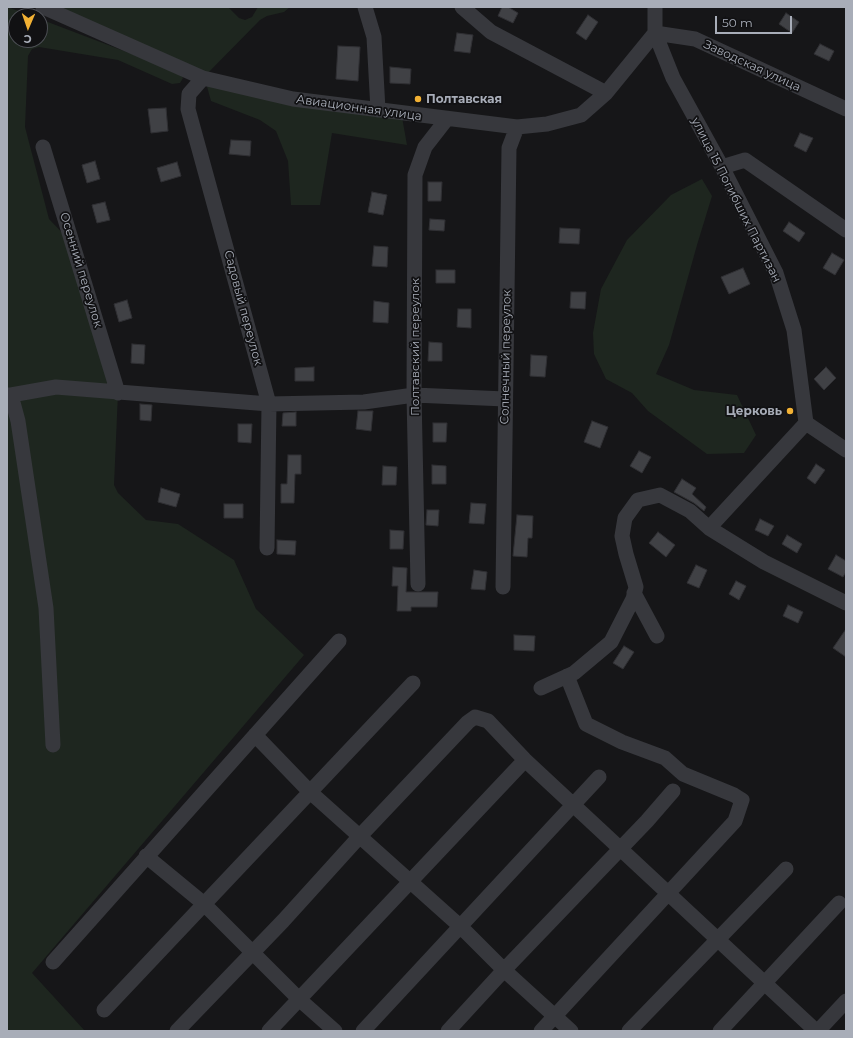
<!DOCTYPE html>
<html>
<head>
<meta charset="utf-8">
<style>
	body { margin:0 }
	#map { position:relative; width:853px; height:1038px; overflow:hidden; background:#161618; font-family:Montserrat,sans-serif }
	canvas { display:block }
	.frame { position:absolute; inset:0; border:8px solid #a8adb8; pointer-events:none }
	.north { position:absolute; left:8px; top:8px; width:40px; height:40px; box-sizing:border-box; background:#111113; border:1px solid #4d4f55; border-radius:50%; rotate:182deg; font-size:11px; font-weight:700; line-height:16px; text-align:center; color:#a8adb8 }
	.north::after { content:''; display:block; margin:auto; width:14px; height:18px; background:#f2b134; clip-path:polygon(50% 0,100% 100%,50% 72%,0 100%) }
	.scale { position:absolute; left:715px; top:16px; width:77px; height:18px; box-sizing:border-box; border:2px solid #a8adb8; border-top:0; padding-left:5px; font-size:12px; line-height:14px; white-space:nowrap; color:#a8adb8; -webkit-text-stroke:3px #111113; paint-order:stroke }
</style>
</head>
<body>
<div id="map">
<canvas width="853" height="1038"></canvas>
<div class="frame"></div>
<div class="north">С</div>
<div class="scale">50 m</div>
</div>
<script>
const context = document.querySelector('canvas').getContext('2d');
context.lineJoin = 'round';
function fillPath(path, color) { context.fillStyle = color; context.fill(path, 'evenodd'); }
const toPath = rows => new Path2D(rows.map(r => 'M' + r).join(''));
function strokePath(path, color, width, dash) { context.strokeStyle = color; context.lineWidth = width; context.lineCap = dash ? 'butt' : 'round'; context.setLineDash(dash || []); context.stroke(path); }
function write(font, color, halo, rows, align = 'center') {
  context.font = font + ' Montserrat,sans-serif'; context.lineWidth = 3.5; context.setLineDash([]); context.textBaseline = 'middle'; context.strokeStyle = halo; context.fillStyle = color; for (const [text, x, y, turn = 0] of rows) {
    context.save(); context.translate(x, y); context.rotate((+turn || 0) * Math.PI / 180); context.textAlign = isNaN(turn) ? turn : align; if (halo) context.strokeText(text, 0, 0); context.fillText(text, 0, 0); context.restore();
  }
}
fillPath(toPath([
	[7,7,33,16,16,16,16,40,40,40,40,19,179,72,183,78,180,83,172,84,118,60,39,47,32,49,28,56,25,127,49,219,73,244,118,393,114,485,118,493,146,520,178,524,234,560,256,609,304,655,32,973,85,1031,7,1031],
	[36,7,228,7,239,18,245,20,252,17,258,7,290,7,284,12,267,16,260,20,203,78],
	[206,83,402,117,407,145,332,133,320,205,291,205,288,161,276,131,260,120,211,101],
	[702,179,712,196,697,245,669,345,656,374,694,390,737,395,756,435,744,453,707,454,648,411,632,393,606,379,594,354,593,333,601,289,627,240,671,195]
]), '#1e261f');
const building = toPath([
	[502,7,508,7,518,13,513,23,498,16,502,7],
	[786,13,799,22,792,33,779,24,786,13],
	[588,15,598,22,586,40,576,33,588,15],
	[457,33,473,35,470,53,454,51,457,33],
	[820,44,834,51,829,61,814,54,820,44],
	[338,46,360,47,358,81,336,79,338,46],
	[390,67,411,69,410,84,390,83,390,67],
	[166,108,168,131,151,133,148,109,166,108],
	[800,133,813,138,806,152,794,146,800,133],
	[231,140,251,141,250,156,229,154,231,140],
	[95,161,100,179,87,183,82,165,95,161],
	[177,162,181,176,161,182,157,168,177,162],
	[428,182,442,182,441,201,428,201,428,182],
	[372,192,387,195,383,215,368,212,372,192],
	[105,202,110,220,97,223,92,205,105,202],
	[430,219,445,220,444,231,429,230,430,219],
	[789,222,805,233,799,242,783,231,789,222],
	[560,228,580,229,579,244,559,243,560,228],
	[374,246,388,247,387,267,372,266,374,246],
	[832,253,844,260,835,275,823,268,832,253],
	[743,268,750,284,729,294,721,277,743,268],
	[436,270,455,270,455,283,436,283,436,270],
	[571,292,586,292,585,309,570,308,571,292],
	[127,300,132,318,119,322,114,304,127,300],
	[374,301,389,303,388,323,373,322,374,301],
	[458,309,471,309,471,328,457,327,458,309],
	[429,342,442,343,442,361,428,361,429,342],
	[132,344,145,345,144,364,131,363,132,344],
	[531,355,547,356,545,377,530,376,531,355],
	[314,367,314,381,295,381,295,368,314,367],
	[826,367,836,378,824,390,814,379,826,367],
	[140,404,152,405,151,421,140,420,140,404],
	[358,411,373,411,371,431,356,429,358,411],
	[296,412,296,426,282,426,283,413,296,412],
	[592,421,608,427,600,448,584,442,592,421],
	[433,423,447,423,446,442,433,442,433,423],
	[238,424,252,424,251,443,238,442,238,424],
	[639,451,651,457,642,473,630,466,639,451],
	[288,455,301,455,301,474,295,474,294,503,281,503,281,484,287,484,288,455],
	[816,464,825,470,815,484,807,478,816,464],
	[432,465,446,466,446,484,432,484,432,465],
	[383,466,397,467,396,485,382,485,383,466],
	[682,479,696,488,692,494,706,507,704,511,694,503,674,492,682,479],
	[161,488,180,494,176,507,158,502,161,488],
	[471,503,486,504,484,524,469,523,471,503],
	[224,504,243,504,243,518,224,518,224,504],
	[427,510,439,510,438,526,426,525,427,510],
	[517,515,533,516,532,538,528,538,527,557,513,556,517,515],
	[760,519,774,526,768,536,755,530,760,519],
	[390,530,404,531,403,549,390,549,390,530],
	[658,532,675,545,666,557,649,543,658,532],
	[787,535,802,544,797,553,782,544,787,535],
	[277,540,296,541,295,555,277,554,277,540],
	[836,555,846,561,846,572,843,577,828,569,836,555],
	[696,565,707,570,699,588,687,583,696,565],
	[393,567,407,568,406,592,438,592,437,607,411,607,411,611,397,611,398,586,392,586,393,567],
	[474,570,487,572,485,590,471,589,474,570],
	[736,581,746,586,739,600,729,594,736,581],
	[788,605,803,612,798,623,783,616,788,605],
	[846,629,846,657,833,648,846,629],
	[514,635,535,636,534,651,514,650,514,635],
	[624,646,634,652,623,669,613,663,624,646]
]);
fillPath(building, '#404145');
strokePath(building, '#303034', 1);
strokePath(toPath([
	[43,7,203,78,293,99,517,127,547,124,581,115,606,93,655,33],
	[365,7,374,37,378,110],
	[462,7,491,32,606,93],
	[655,7,655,33,673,78,722,167,776,273,794,330,806,423,846,450],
	[655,33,695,39,846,109],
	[203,78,189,94,188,109,269,404,267,548],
	[43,147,118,393],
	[722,167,745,160,846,230],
	[7,395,11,395,18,421,46,608,53,745],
	[11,395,56,387,269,404,364,402,414,395,505,399],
	[709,528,806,423],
	[418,584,414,395,415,175,425,147,446,120],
	[503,587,509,148,517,127],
	[634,593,657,636],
	[541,688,574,673,611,642,633,599,636,587,626,554,622,536,625,518,638,500,660,495,690,511,709,528,764,562,846,603],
	[255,735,309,791,461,927,504,970,571,1031],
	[146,856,203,903,300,1000,335,1031],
	[53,962,339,641],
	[104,1010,413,683],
	[177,1031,283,921,360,836,468,722,475,717,488,721,525,760,816,1031],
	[269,1031,525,760],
	[363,1031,599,777],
	[448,1031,504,970,647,821,673,791],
	[541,1031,735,821,742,800,734,795,683,774,665,758,622,742,586,724,567,676],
	[629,1031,786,869],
	[720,1031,839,903],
	[818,1031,846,1001]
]), '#37383d', 15);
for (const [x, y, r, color] of [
	[418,99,4,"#f2b134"],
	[790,411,4,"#f2b134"]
]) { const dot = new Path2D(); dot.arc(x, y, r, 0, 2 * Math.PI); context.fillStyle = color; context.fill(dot); strokePath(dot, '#111113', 1.5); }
write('12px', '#a8adb8', '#111113', [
	["Заводская улица",752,66,25],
	["Авиационная улица",359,108,8],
	["улица 15 Погибших Партизан",736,200,63],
	["Осенний переулок",81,270,73],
	["Садовый переулок",243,308,75],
	["Полтавский переулок",415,347,-90],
	["Солнечный переулок",506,357,-89]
]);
write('bold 12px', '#a8adb8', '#111113', [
	["Полтавская",426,99],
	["Церковь",782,411,"right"]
], 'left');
</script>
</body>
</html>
